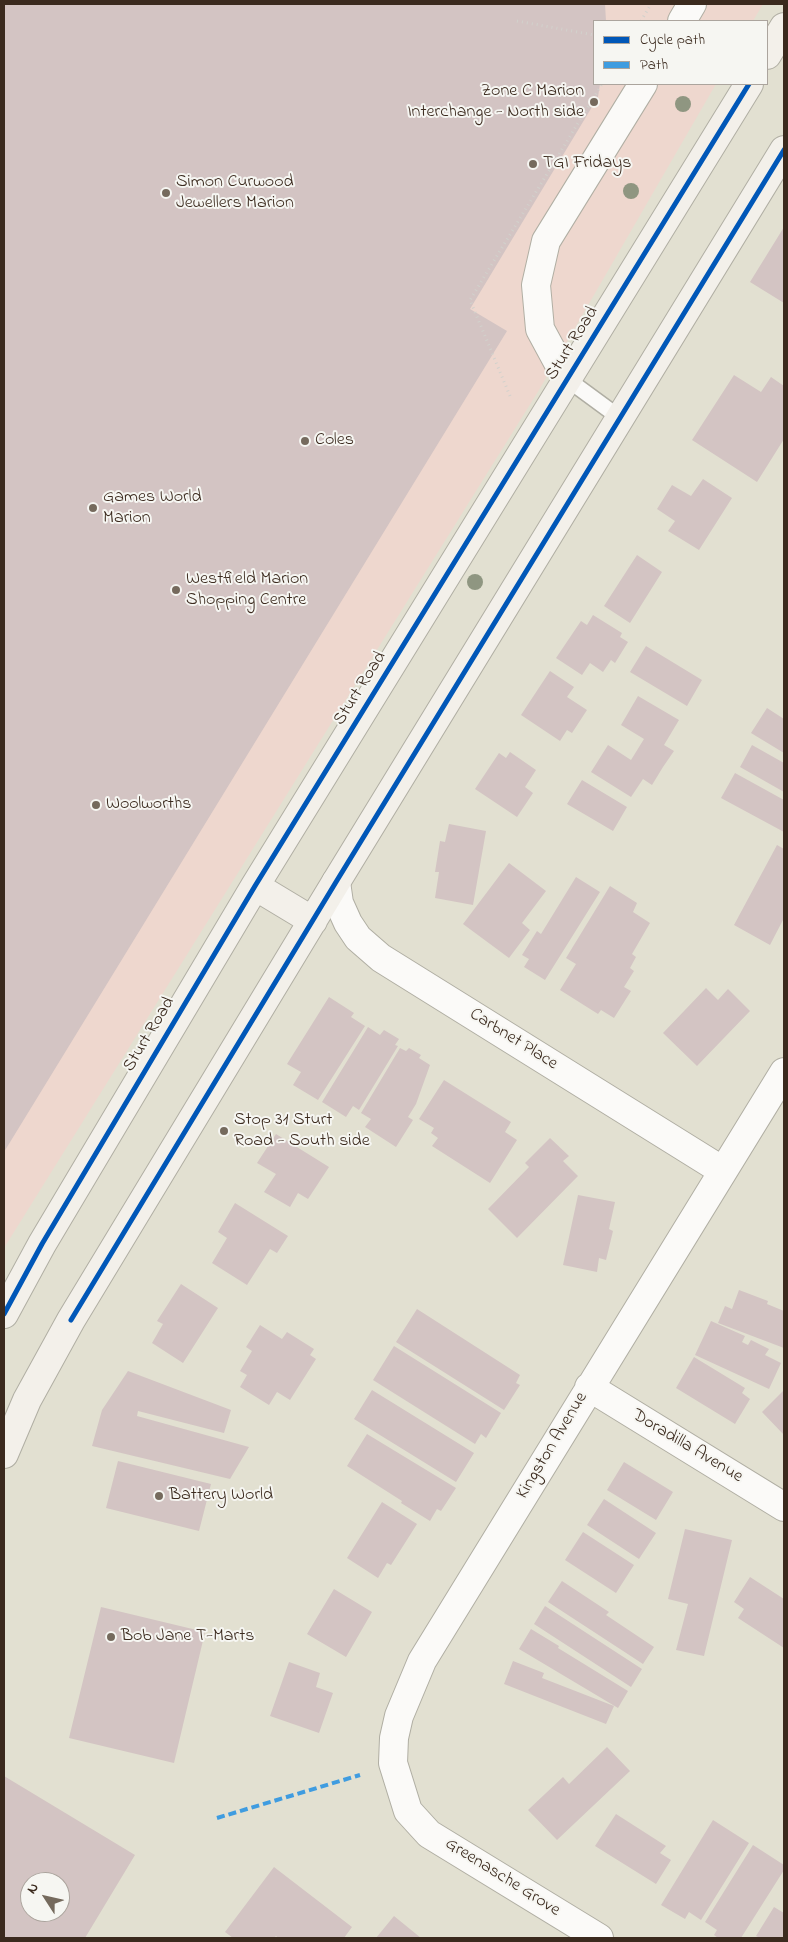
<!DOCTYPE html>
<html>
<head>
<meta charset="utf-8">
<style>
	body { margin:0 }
	#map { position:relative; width:788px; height:1942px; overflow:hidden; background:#e2e0d1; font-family:"Indie Flower",sans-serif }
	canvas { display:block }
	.frame { position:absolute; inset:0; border:5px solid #3b2a1e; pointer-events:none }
	.legend { position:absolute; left:593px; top:20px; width:175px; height:65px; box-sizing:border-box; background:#f6f6f2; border:1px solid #aba49d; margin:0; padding:6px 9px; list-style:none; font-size:15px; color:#3b2a1e }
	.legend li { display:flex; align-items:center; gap:10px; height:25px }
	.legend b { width:25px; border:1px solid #aba49d }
	.north { position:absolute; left:20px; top:1872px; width:50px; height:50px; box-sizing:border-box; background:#f6f6f2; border:1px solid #aba49d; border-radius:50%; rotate:305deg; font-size:14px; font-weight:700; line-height:20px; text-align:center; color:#3b2a1e }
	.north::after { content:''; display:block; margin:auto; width:18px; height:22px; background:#756a5d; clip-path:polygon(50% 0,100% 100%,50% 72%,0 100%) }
</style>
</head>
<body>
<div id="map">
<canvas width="788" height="1942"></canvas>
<div class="frame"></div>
<ul class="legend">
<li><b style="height:6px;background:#0057b8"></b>Cycle path</li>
<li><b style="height:6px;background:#3f9ce0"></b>Path</li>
</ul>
<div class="north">N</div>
</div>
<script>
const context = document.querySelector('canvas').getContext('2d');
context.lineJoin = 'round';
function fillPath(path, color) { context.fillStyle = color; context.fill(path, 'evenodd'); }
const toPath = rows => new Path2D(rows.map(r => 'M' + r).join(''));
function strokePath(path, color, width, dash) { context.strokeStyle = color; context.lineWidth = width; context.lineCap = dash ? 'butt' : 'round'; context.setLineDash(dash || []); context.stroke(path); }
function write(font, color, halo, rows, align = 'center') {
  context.font = font + ' "Indie Flower",sans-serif'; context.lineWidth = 4; context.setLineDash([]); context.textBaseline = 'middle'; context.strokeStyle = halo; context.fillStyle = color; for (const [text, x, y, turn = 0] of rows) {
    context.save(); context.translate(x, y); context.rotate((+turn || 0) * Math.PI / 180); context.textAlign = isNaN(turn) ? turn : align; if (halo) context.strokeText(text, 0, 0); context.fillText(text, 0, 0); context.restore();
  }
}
fillPath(toPath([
	[4,4,763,4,753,21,594,21,594,84,716,84,539,390,4,1248]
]), '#eed7ce');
fillPath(toPath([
	[4,4,605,4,606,21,594,21,594,84,600,84,598,97,470,309,507,331,4,1152],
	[784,227,784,303,750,282],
	[734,375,761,392,771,377,784,386,784,439,757,482,692,440],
	[703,479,732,498,699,550,668,531,675,521,657,509,672,485,691,496],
	[637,555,662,572,630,623,604,606],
	[593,615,622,633,620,637,628,642,615,663,611,660,603,672,590,663,582,675,556,658,581,621,587,625],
	[646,646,702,680,687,706,630,672],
	[550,671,574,687,567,697,587,710,572,733,567,730,560,741,521,715],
	[638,696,679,720,664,745,674,751,663,767,652,785,643,779,631,797,591,772,608,745,631,760,644,739,621,725],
	[767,708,784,719,784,753,751,733],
	[752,745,784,763,784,792,740,767],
	[510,752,536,770,525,787,533,793,517,817,475,789,499,753,506,758],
	[735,773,784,800,784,832,721,798],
	[582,780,627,807,613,831,567,804],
	[449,824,486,831,473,905,435,898,439,872,435,872,440,841,445,842],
	[777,845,784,849,784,918,770,945,734,925],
	[509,863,546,891,522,923,530,930,509,958,463,924],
	[576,877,600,892,545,980,524,967,529,959,522,955,537,931,541,934],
	[610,886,637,903,633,912,650,923,632,954,636,957,630,968,634,971,624,987,631,991,614,1018,601,1010,598,1014,560,990,576,964,566,958],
	[706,988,718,1000,728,989,750,1011,697,1066,663,1033],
	[329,997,354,1013,351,1017,365,1026,318,1100,293,1085,301,1072,287,1064],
	[368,1027,380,1035,384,1030,399,1039,395,1045,398,1046,359,1110,353,1106,346,1117,322,1102],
	[400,1048,406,1051,409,1048,421,1055,419,1058,430,1065,416,1104,408,1117,413,1120,396,1147,365,1127,371,1119,361,1113],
	[444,1080,511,1122,505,1132,517,1140,490,1183,432,1146,438,1138,431,1133,434,1128,419,1119],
	[276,1134,329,1167,308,1199,298,1193,290,1207,264,1192,276,1174,257,1163],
	[550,1138,569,1156,563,1161,578,1176,517,1238,488,1209,529,1167,525,1163],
	[578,1195,615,1202,609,1229,613,1231,606,1260,599,1258,597,1272,563,1265],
	[235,1203,288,1236,277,1253,270,1249,247,1285,212,1263,227,1238,218,1232],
	[181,1284,218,1308,183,1363,152,1343,163,1324,157,1321],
	[739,1290,768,1301,767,1304,784,1311,784,1348,718,1323,725,1306,732,1309],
	[417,1309,520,1375,516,1383,520,1385,504,1410,396,1342],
	[711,1321,745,1336,742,1342,748,1345,751,1340,769,1349,765,1355,781,1363,769,1389,695,1355],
	[260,1325,282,1339,287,1332,314,1349,310,1355,316,1359,290,1400,277,1392,269,1405,240,1387,247,1375,240,1371,252,1351,246,1347],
	[394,1346,501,1413,486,1438,481,1434,475,1444,373,1380],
	[694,1357,745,1388,742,1393,750,1399,735,1424,676,1388],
	[128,1371,231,1410,224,1433,138,1411,137,1416,249,1447,230,1479,92,1446,102,1410],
	[372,1390,474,1453,456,1482,354,1419],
	[784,1390,784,1435,762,1412],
	[367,1434,456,1488,441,1511,437,1509,430,1521,401,1503,402,1501,347,1466],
	[118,1461,211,1484,199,1531,106,1508],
	[624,1462,673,1492,656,1520,607,1490],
	[604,1499,656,1533,639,1559,587,1525],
	[382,1502,417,1524,391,1565,387,1563,378,1578,347,1558],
	[685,1529,732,1540,704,1656,676,1650,688,1604,668,1599],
	[583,1532,634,1565,616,1593,565,1560],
	[750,1577,784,1599,784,1648,738,1618,744,1609,734,1602],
	[562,1581,609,1612,606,1615,654,1647,643,1664,548,1602],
	[334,1589,372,1612,346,1657,307,1634],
	[545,1606,642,1669,631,1687,534,1624],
	[101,1607,205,1632,174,1763,69,1738],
	[531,1629,559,1646,558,1648,628,1691,618,1708,519,1649],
	[513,1661,544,1673,542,1678,614,1706,606,1724,504,1684],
	[289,1662,320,1673,316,1687,333,1693,319,1733,270,1716],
	[607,1747,630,1771,557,1840,528,1810,563,1777,569,1784],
	[4,1776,135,1855,85,1938,4,1938],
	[30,1882,60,1882,60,1912,30,1912],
	[616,1814,666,1846,660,1853,671,1860,656,1884,595,1846],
	[713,1820,749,1843,701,1920,689,1912,685,1919,661,1905],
	[753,1845,784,1865,784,1870,741,1938,718,1938,714,1935,717,1930,705,1922],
	[274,1867,352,1927,344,1938,278,1938,276,1936,274,1938,233,1938,225,1932],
	[774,1907,784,1913,784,1938,760,1938,756,1936],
	[394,1916,421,1938,376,1938]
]), '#d3c4c3');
const lane = toPath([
	[567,379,620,418]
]);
const street = toPath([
	[682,21,692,4],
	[567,379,540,329,536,285,546,241,643,84],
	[336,882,339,903,348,923,358,938,381,958,723,1171],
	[589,1387,784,1507],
	[599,1938,429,1834,408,1811,393,1763,394,1738,399,1716,422,1661,784,1072]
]);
const secondary = toPath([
	[767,55,784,27],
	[255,886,313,921],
	[4,1314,42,1244,255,886,749,84],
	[4,1454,27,1400,71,1320,336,882,784,150]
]);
strokePath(lane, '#b0aea3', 18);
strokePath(street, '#b0aea3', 30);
strokePath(secondary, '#b0aea3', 30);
strokePath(toPath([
	[517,21,594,35],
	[641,21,651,4],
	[4,126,8,125],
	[510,396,470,300,602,84]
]), '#d2d1cc', 3, [1, 4]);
strokePath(lane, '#fbfaf8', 15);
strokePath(street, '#fbfaf8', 28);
strokePath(secondary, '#f3f0ea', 28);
strokePath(toPath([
	[217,1818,360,1775]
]), '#3f9ce0', 4, [8, 4]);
strokePath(toPath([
	[4,1314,42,1244,255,886,749,84],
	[71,1320,336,882,784,150]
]), '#0057b8', 5);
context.fillStyle = '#8f9681';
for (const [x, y] of [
	[683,104],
	[631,191],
	[475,582]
]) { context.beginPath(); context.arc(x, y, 8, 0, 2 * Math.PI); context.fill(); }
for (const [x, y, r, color] of [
	[594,102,5,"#756a5d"],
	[533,164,5,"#756a5d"],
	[166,193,5,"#756a5d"],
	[305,441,5,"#756a5d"],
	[93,508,5,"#756a5d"],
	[176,590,5,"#756a5d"],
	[96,805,5,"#756a5d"],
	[224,1131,5,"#756a5d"],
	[159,1496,5,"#756a5d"],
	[111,1637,5,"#756a5d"]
]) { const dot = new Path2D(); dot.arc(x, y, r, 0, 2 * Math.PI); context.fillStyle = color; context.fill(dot); strokePath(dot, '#f6f6f2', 2); }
write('18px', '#3b2a1e', '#f6f6f2', [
	["Zone C Marion",584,92,"right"],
	["Interchange - North side",584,113,"right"],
	["TGI Fridays",543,164],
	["Simon Curwood",176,183],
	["Jewellers Marion",176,204],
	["Coles",315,441],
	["Games World",103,498],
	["Marion",103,519],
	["Westfield Marion",186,580],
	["Shopping Centre",186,601],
	["Woolworths",106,805],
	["Stop 31 Sturt",234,1121],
	["Road - South side",234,1142],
	["Battery World",169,1496],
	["Bob Jane T-Marts",121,1637]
], 'left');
write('18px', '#3b2a1e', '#f6f6f2', [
	["Sturt Road",573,344,-58],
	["Sturt Road",361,689,-58],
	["Sturt Road",150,1035,-59],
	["Carbnet Place",513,1040,32],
	["Kingston Avenue",553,1446,-59],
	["Doradilla Avenue",687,1447,31],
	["Greenasche Grove",502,1878,32]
]);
</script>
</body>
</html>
